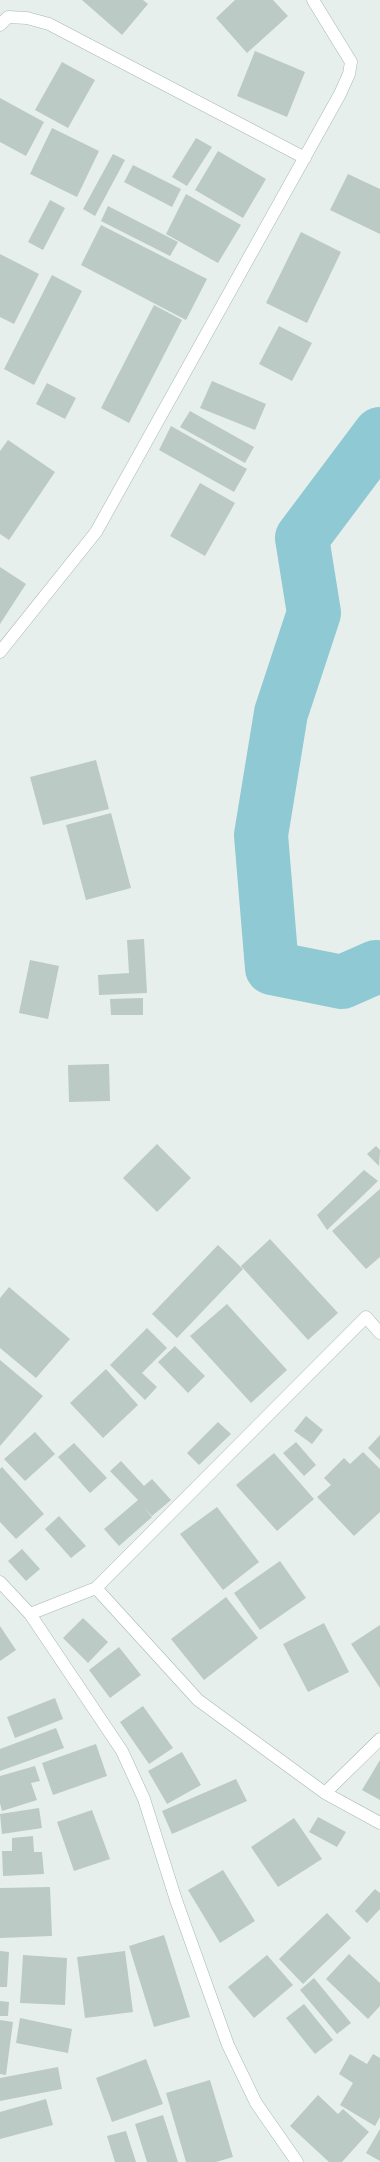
<!DOCTYPE html>
<html>
<head>
<meta charset="utf-8">
<style>
	body { margin:0 }
	canvas { display:block; background:#e6efeb }
</style>
</head>
<body>
<canvas width="380" height="2162"></canvas>
<script>
const context = document.querySelector('canvas').getContext('2d');
context.lineJoin = 'round';
const toPath = rows => new Path2D(rows.map(r => 'M' + r).join(''));
function strokePath(path, color, width, dash) { context.strokeStyle = color; context.lineWidth = width; context.lineCap = dash ? 'butt' : 'round'; context.setLineDash(dash || []); context.stroke(path); }
function fillPath(path, color) { context.fillStyle = color; context.fill(path, 'evenodd'); }
strokePath(toPath([
	[380,434,302,538,314,613,281,713,261,835,272,968,342,982,376,967,380,968]
]), '#8ec9d4', 54);
fillPath(toPath([
	[82,0,143,0,148,4,122,35],
	[235,0,273,0,288,16,247,53,216,18],
	[255,51,305,72,287,117,237,96],
	[62,62,95,80,68,128,35,110],
	[0,98,44,122,26,156,0,142],
	[52,128,99,151,77,197,30,174],
	[196,138,212,147,187,186,172,177],
	[218,151,266,179,243,218,195,190],
	[113,154,125,160,95,216,83,209],
	[133,165,181,189,172,207,124,182],
	[348,174,380,189,380,234,330,210],
	[186,194,241,225,218,263,166,234],
	[50,200,65,208,43,250,28,242],
	[108,206,178,242,170,256,101,221],
	[101,225,207,279,186,320,81,265],
	[301,232,341,252,307,323,266,303],
	[0,254,39,274,14,324,0,317],
	[52,275,82,291,34,385,4,369],
	[154,305,182,320,129,423,101,408],
	[279,326,312,343,292,381,259,364],
	[212,381,266,404,255,430,200,408],
	[47,383,76,398,65,419,36,404],
	[190,411,254,447,245,463,180,427],
	[171,426,247,469,234,492,159,450],
	[8,440,55,472,9,540,0,534,0,451],
	[200,483,235,503,205,556,170,536],
	[0,567,26,584,0,624],
	[96,760,109,809,43,825,30,777],
	[111,813,131,888,86,900,66,825],
	[144,939,147,993,99,995,98,975,129,973,127,940],
	[30,960,59,966,48,1019,19,1013],
	[143,998,143,1015,111,1015,110,999],
	[109,1064,110,1101,69,1102,68,1065],
	[157,1144,191,1178,157,1212,123,1178],
	[376,1146,380,1150,379,1166,367,1154],
	[364,1170,378,1181,327,1230,317,1215],
	[380,1189,380,1257,366,1269,332,1231],
	[270,1239,338,1313,308,1340,241,1266],
	[218,1245,243,1269,177,1338,152,1314],
	[9,1287,70,1339,36,1378,0,1348,0,1298],
	[227,1304,287,1370,251,1403,190,1336],
	[147,1328,167,1348,142,1373,157,1387,145,1400,110,1365],
	[175,1346,205,1376,188,1393,158,1362],
	[0,1360,43,1396,0,1446],
	[106,1369,138,1405,103,1438,70,1403],
	[306,1416,323,1430,312,1444,294,1431],
	[218,1422,231,1434,199,1465,187,1453],
	[35,1432,55,1454,25,1481,4,1459],
	[380,1435,380,1460,368,1448],
	[296,1442,316,1465,304,1476,283,1453],
	[74,1443,107,1478,90,1493,58,1457],
	[363,1452,380,1469,380,1512,354,1536,317,1497,331,1485,324,1478,344,1458,350,1464],
	[274,1453,314,1499,277,1531,236,1485],
	[121,1461,144,1486,152,1479,171,1500,152,1516,143,1506,152,1517,119,1546,104,1529,138,1500,110,1471],
	[2,1467,44,1514,16,1539,0,1522,0,1469],
	[217,1507,259,1562,223,1590,180,1534],
	[59,1516,86,1546,71,1558,45,1529],
	[22,1549,40,1569,26,1581,8,1561],
	[280,1561,306,1598,260,1630,234,1593],
	[226,1597,258,1638,204,1680,171,1639],
	[83,1618,108,1642,88,1663,63,1638],
	[324,1623,349,1672,308,1692,283,1644],
	[380,1625,380,1688,351,1644],
	[0,1626,16,1650,0,1661],
	[119,1647,141,1675,110,1698,89,1670],
	[55,1698,63,1719,15,1738,7,1717],
	[143,1706,173,1748,149,1764,120,1722],
	[56,1728,64,1748,0,1771,0,1749],
	[96,1744,107,1776,53,1795,42,1763],
	[182,1752,201,1785,167,1804,148,1771],
	[380,1760,380,1800,362,1790],
	[35,1766,40,1781,31,1783,37,1800,2,1811,0,1803,0,1776],
	[236,1779,247,1801,172,1834,162,1811],
	[39,1808,42,1828,2,1834,0,1814],
	[92,1810,110,1859,74,1871,57,1822],
	[318,1817,346,1832,337,1847,309,1832],
	[294,1818,322,1859,278,1887,251,1847],
	[33,1836,34,1852,42,1852,44,1874,3,1876,2,1851,12,1851,12,1838],
	[223,1870,255,1921,220,1943,188,1890],
	[50,1887,52,1936,0,1938,0,1888],
	[375,1889,380,1893,380,1909,367,1923,355,1911],
	[327,1913,351,1938,303,1984,279,1959],
	[164,1935,190,2017,154,2027,129,1946],
	[0,1951,9,1952,7,1987,0,1987],
	[125,1951,133,2012,85,2018,77,1957],
	[349,1954,380,1983,380,2006,368,2019,326,1979],
	[23,1955,67,1958,65,2005,20,2003],
	[267,1955,293,1985,254,2018,228,1987],
	[314,1978,351,2023,337,2034,300,1990],
	[0,2001,9,2002,8,2016,0,2016],
	[304,2004,333,2040,315,2054,286,2018],
	[20,2018,72,2029,68,2053,16,2043],
	[0,2020,13,2022,6,2075,0,2074],
	[350,2054,367,2064,373,2054,380,2058,380,2117,375,2126,340,2105,353,2083,339,2074],
	[146,2059,163,2104,112,2122,96,2078],
	[58,2067,62,2089,0,2101,0,2078],
	[210,2080,233,2157,216,2162,186,2162,166,2093],
	[318,2095,338,2114,343,2109,369,2132,342,2162,329,2162,290,2126],
	[46,2099,53,2125,0,2139,0,2112],
	[163,2115,178,2162,147,2162,135,2124],
	[380,2129,380,2161,366,2153],
	[126,2131,136,2162,115,2162,107,2136]
]), '#bbcac4');
const street = toPath([
	[0,25,8,17,27,18,49,24,305,158],
	[0,652,96,532,340,94,349,74,351,62,313,0],
	[96,1588,198,1700,325,1793,380,1823],
	[30,1614,96,1588,366,1317,380,1333],
	[325,1793,380,1739]
]);
const secondary = toPath([
	[0,1582,30,1614,122,1751,144,1799,176,1900,228,2045,256,2103,297,2162]
]);
strokePath(street, '#a8b8b2', 13);
strokePath(secondary, '#a4bbb3', 13);
strokePath(street, '#fff', 12);
strokePath(secondary, '#fff', 12);
</script>
</body>
</html>
